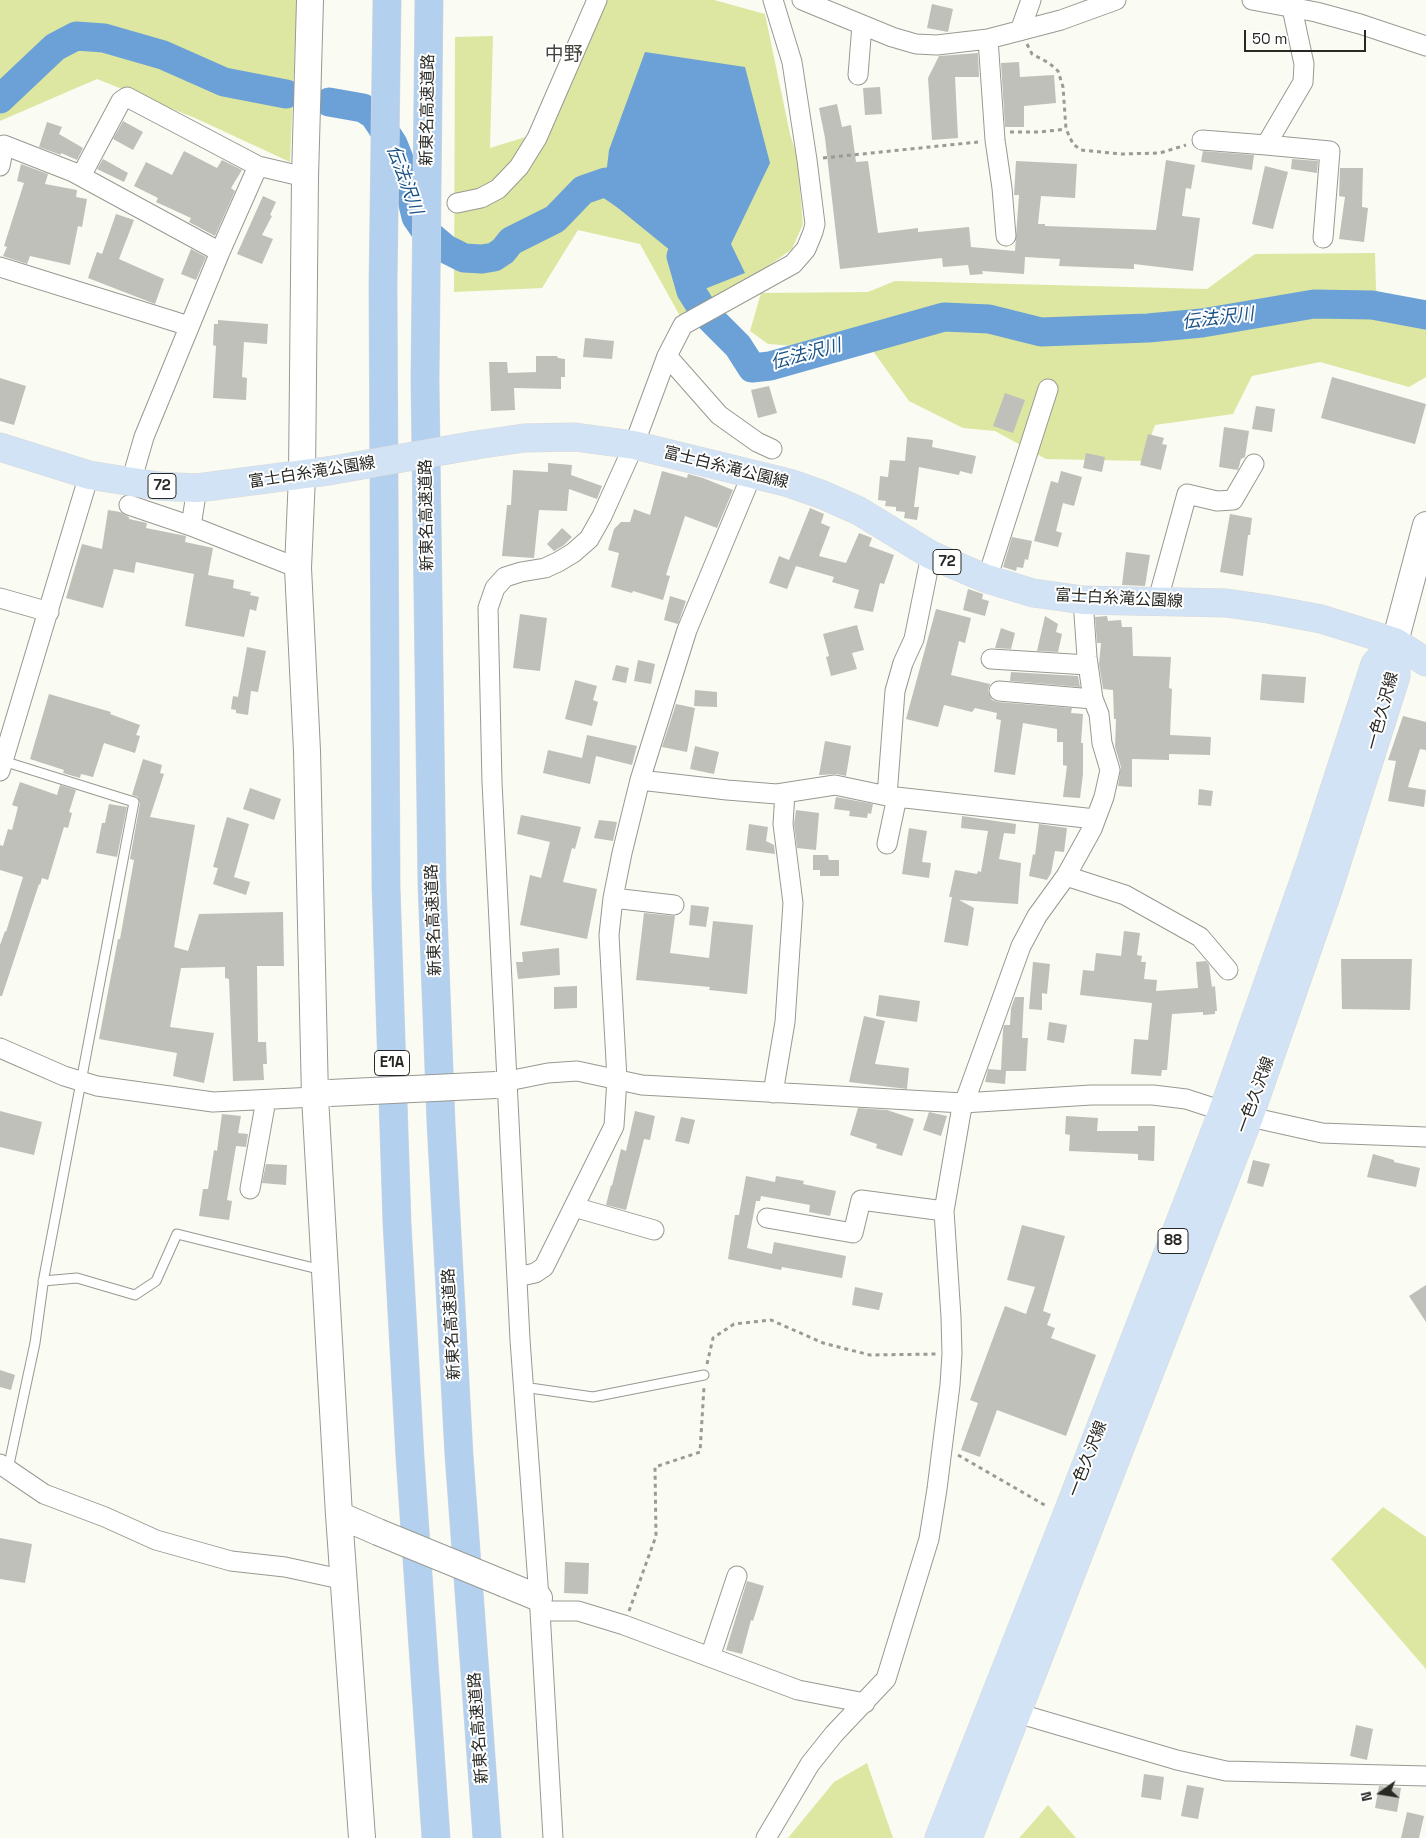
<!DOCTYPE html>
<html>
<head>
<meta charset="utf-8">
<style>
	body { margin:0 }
	#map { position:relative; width:1426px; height:1838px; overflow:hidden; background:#fafbf3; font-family:"Space Grotesk",sans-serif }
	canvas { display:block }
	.north { position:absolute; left:1356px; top:1768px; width:50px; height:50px; -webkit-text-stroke:4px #fff; paint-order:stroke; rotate:257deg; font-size:14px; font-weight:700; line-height:20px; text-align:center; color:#282825 }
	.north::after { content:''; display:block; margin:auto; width:18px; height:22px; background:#282825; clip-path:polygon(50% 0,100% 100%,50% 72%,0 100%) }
	.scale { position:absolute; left:1244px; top:30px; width:122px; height:22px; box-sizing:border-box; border:2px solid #282825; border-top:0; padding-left:6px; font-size:15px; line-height:18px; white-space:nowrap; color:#282825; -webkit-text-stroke:4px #fff; paint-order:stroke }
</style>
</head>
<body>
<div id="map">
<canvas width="1426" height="1838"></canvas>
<div class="north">N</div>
<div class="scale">50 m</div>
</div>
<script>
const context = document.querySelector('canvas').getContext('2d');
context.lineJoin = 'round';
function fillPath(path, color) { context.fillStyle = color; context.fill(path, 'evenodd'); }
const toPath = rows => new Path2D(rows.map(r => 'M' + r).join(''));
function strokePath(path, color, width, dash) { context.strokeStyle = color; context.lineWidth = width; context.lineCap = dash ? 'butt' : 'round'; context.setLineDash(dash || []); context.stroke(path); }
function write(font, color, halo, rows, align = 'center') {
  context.font = font + ' "Space Grotesk","Noto Sans JP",sans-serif'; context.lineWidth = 4; context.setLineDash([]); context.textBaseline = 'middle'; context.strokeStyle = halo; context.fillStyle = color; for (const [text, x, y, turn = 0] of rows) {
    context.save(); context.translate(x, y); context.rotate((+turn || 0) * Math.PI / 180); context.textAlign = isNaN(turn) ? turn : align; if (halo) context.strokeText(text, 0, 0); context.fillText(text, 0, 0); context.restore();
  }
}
fillPath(toPath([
	[0,0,297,0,290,162,195,118,97,79,0,121],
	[606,0,714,0,765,14,790,134,797,157,803,224,792,249,738,288,680,316,640,244,578,230,542,288,454,292,455,37,493,36,490,148,532,135],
	[1375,253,1376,289,1388,314,1426,311,1426,377,1409,387,1320,362,1252,376,1233,414,1155,425,1142,461,1046,459,995,431,963,428,909,401,865,340,834,349,768,344,750,331,761,293,868,292,895,281,1207,289,1255,254],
	[1383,1507,1426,1537,1426,1669,1331,1559],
	[867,1763,893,1838,788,1838,834,1782],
	[1048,1805,1076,1838,1019,1838,1028,1828]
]), '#dee7a1');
fillPath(toPath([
	[645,52,745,67,770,163,731,244,745,273,682,298,671,251,607,199,605,184,609,150]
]), '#6ba1d7');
strokePath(toPath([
	[0,99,55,47,76,36,104,38,163,55,224,82,286,94],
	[329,102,363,108,374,115,393,144,407,179,416,217,427,233,446,249,464,258,482,259,494,257,503,251,511,241,555,219,583,190,606,182,638,204],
	[681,256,691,291,705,313,738,346,752,368,770,366,944,317,989,319,1041,332,1148,328,1202,323,1314,304,1372,305,1426,315]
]), '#6ba1d7', 29);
fillPath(toPath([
	[932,4,953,9,948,32,927,28],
	[978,53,979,77,955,77,958,138,932,140,928,78,939,56],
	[1019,62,1020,77,1054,75,1056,103,1024,106,1024,127,1005,127,1001,63],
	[880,87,882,114,865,115,863,88],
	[837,104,842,127,851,125,856,162,868,161,878,233,918,228,918,232,969,227,971,247,1015,251,1019,195,1014,195,1016,161,1077,164,1075,198,1041,196,1038,224,1045,224,1045,226,1156,230,1166,160,1195,165,1191,189,1186,188,1182,216,1200,218,1193,271,1134,264,1134,269,1059,266,1060,259,1025,257,1024,274,982,271,983,274,970,275,968,265,943,267,942,258,840,269,825,138,819,108],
	[123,121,143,132,133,150,113,139],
	[47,122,62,127,59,134,83,148,77,160,61,153,61,155,39,147],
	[184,151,217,168,222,160,242,170,231,188,235,191,215,236,189,222,191,218,156,202,158,198,134,186,146,162,172,175],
	[1203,151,1254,155,1252,170,1201,162],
	[103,159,128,173,124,182,97,169],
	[1292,159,1318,161,1317,173,1291,169],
	[21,164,48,174,45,184,77,190,76,197,87,199,82,227,78,226,70,265,30,256,27,264,3,256,7,247,4,246,24,183,17,181],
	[1265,166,1288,172,1273,229,1252,224],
	[1340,168,1363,168,1362,207,1368,208,1364,242,1339,239,1345,197,1339,196],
	[263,196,276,202,270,215,272,216,262,235,273,239,262,264,237,254],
	[116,214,134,220,119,259,164,279,155,304,88,278,97,252,102,254],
	[191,249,206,257,196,280,181,274],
	[218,320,268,324,267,344,244,342,242,377,247,378,246,400,213,398,216,346,213,345,214,324,218,324],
	[585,338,614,341,612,359,583,357],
	[536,356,557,356,558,358,565,359,565,377,561,377,561,389,514,388,515,410,491,411,489,362,507,362,508,373,536,372],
	[1332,377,1426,404,1415,444,1321,418],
	[0,378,26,386,14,425,0,421],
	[769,386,777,413,758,418,751,390],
	[1005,393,1025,400,1013,433,993,426],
	[1256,406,1275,409,1272,432,1252,429],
	[1224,427,1249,431,1245,457,1241,459,1238,470,1219,467],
	[1148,434,1164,438,1162,444,1167,445,1161,470,1140,465],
	[907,437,933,440,932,447,976,456,972,474,960,471,959,475,919,467,914,507,919,507,917,520,904,518,905,512,896,511,896,507,885,506,886,501,878,500,880,476,888,477,890,460,905,461],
	[1086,453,1105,457,1102,472,1083,468],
	[548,463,572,465,571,475,602,486,597,499,569,489,567,511,539,510,534,558,502,556,507,505,511,505,513,470,548,472],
	[662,471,687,478,688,474,703,478,733,490,717,528,685,516,666,575,670,576,663,600,633,591,632,593,611,587,619,553,608,550,614,529,621,522,630,522,634,509,650,515],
	[1061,471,1082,477,1074,506,1063,503,1056,531,1062,533,1058,547,1034,541,1051,481,1058,483],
	[810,508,824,514,821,523,830,527,819,556,846,563,859,533,872,538,869,546,894,555,884,584,880,583,873,612,854,608,859,590,832,582,834,577,796,566,787,589,769,583,779,556,789,560],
	[108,510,120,512,129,517,129,519,147,523,146,528,186,536,185,542,213,548,208,575,234,580,233,588,251,592,250,595,259,597,256,611,250,609,244,637,185,626,194,574,136,562,134,573,114,569,103,608,66,598,82,544,102,549],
	[1230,514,1252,518,1250,535,1248,535,1243,576,1220,572],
	[562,528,572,537,564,545,554,551,547,544],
	[1012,537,1032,541,1028,560,1025,559,1023,568,1017,567,1016,571,1003,567],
	[1126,552,1150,555,1145,586,1122,585],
	[968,589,983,594,982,599,989,601,985,616,963,610],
	[670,596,686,601,678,624,664,620],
	[936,609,971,618,965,643,959,641,951,675,990,684,988,690,989,695,992,700,998,702,1072,708,1071,713,1083,714,1081,743,1083,743,1083,774,1080,798,1063,797,1067,766,1063,765,1063,742,1057,742,1057,729,1023,723,1015,775,994,772,1001,720,996,719,997,713,975,708,972,712,944,705,938,727,906,719],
	[520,614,547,618,540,671,513,668],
	[1045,616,1058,624,1056,632,1062,634,1058,652,1037,651],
	[1107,616,1108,621,1121,620,1122,627,1132,627,1133,656,1171,657,1169,688,1172,689,1170,735,1211,737,1210,755,1169,754,1169,760,1132,759,1132,787,1118,786,1121,767,1115,747,1116,719,1114,719,1113,690,1103,689,1099,664,1101,643,1097,643,1095,617],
	[857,625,864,650,852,653,857,669,831,676,826,657,829,656,823,634],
	[1001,628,1015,633,1011,649,995,648],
	[247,647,266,651,258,692,251,691,248,715,236,713,236,710,231,709,233,696,238,697],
	[638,660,655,664,651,684,634,681],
	[616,665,629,668,626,683,612,680],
	[1011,672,1078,676,1080,687,1010,681],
	[1262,674,1306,677,1304,703,1260,700],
	[575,680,597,686,593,700,598,702,592,726,565,719],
	[695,690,717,692,717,707,694,706],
	[49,694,111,712,110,714,140,725,136,735,140,736,135,753,104,743,93,777,81,774,80,778,63,773,64,770,30,759],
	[676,704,695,708,687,752,662,747],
	[1403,716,1426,722,1426,750,1420,749,1408,787,1426,790,1424,807,1388,801,1396,761,1388,760],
	[587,735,637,746,632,765,596,756,590,784,543,773,548,750,582,758],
	[825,741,851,746,846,776,837,774,819,775],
	[695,746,719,752,714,774,690,769],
	[143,759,162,765,160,773,164,774,150,817,195,825,174,947,188,951,199,914,283,912,284,966,257,966,258,1042,266,1042,267,1064,263,1064,264,1080,233,1081,229,979,225,978,225,967,181,968,170,1027,214,1033,204,1083,173,1076,177,1053,99,1039,118,939,120,939,134,860,130,859,140,803,138,797,132,795],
	[20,782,57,795,60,785,76,790,69,812,72,813,68,828,64,827,48,880,42,878,40,885,39,884,2,996,0,996,0,945,5,931,6,932,23,877,0,870,0,845,3,846,8,829,12,830,18,807,12,805],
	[250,788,281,799,274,820,243,809],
	[1199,789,1213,791,1211,806,1198,805],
	[836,797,873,804,871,814,868,813,867,818,849,816,850,811,834,809],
	[109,804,127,807,117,857,96,853,102,823,105,823],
	[796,810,819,813,816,850,797,848,794,824],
	[521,815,581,827,575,849,572,848,563,882,597,889,587,939,520,925,530,875,541,878,550,842,517,834],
	[962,816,1016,824,1015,834,1004,833,999,859,1021,863,1018,904,959,900,974,908,968,946,944,942,952,897,949,897,955,870,977,874,978,871,981,872,988,831,961,828],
	[227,817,249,824,234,877,250,882,246,895,213,884,218,868,213,867],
	[599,820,617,822,613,841,594,838],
	[749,824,768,827,766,841,774,845,775,854,746,850],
	[1039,824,1067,828,1064,852,1055,851,1051,873,1047,880,1029,876,1033,854,1035,855],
	[909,828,927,831,922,862,931,863,929,878,902,874],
	[813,855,828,855,829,860,839,860,839,876,820,876,820,870,813,870],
	[691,905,709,907,706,927,689,925],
	[644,913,675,916,670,953,709,958,713,921,753,925,747,994,709,990,710,987,636,980],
	[1124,931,1140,933,1137,955,1142,956,1141,962,1146,962,1144,979,1157,980,1156,991,1198,988,1196,962,1206,961,1209,965,1212,987,1215,986,1217,1011,1215,1011,1215,1014,1203,1015,1203,1012,1172,1014,1167,1070,1162,1070,1161,1076,1131,1074,1134,1039,1148,1040,1152,1003,1080,995,1083,970,1094,971,1096,953,1121,956],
	[559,948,560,975,518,979,516,962,523,962,522,952],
	[1341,959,1412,959,1410,1010,1342,1009],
	[1033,962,1050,964,1047,994,1042,993,1042,1010,1029,1009],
	[577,986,577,1008,554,1009,554,987],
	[879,995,920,1001,917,1022,876,1016],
	[1015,997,1024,997,1022,1038,1028,1038,1026,1071,1006,1071,1005,1084,985,1082,988,1069,1001,1070,1003,1030,1004,1025,1010,1025,1011,1008],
	[864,1016,885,1021,875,1064,909,1068,907,1089,849,1082],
	[1049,1022,1067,1025,1064,1043,1047,1040],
	[858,1108,887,1110,914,1119,902,1156,876,1148,877,1144,850,1135],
	[0,1111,42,1122,34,1155,0,1147],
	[635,1111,655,1116,650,1140,644,1139,626,1210,606,1205,611,1185,612,1186,621,1149,626,1151],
	[929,1112,947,1116,941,1136,923,1130],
	[222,1114,241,1116,238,1133,248,1134,246,1147,236,1146,227,1200,232,1201,229,1220,199,1216,203,1189,208,1189,214,1150,217,1151],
	[1066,1116,1098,1118,1097,1131,1138,1131,1138,1126,1155,1126,1154,1161,1138,1160,1138,1154,1069,1151,1070,1135,1065,1134],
	[681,1117,695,1120,689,1144,675,1141],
	[1373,1154,1394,1160,1394,1162,1420,1168,1416,1187,1367,1177],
	[1253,1160,1270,1164,1263,1187,1247,1183],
	[266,1164,287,1165,286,1185,262,1183],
	[746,1176,775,1182,776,1176,804,1181,803,1184,836,1191,830,1216,809,1212,810,1205,761,1196,760,1201,756,1201,747,1248,772,1254,774,1242,846,1256,842,1278,782,1267,781,1270,728,1259,735,1215,739,1215],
	[1022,1225,1065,1236,1043,1311,1051,1314,1047,1325,1055,1328,1051,1338,1096,1355,1066,1436,997,1410,980,1457,961,1450,978,1403,970,1400,1005,1306,1026,1314,1035,1287,1007,1280],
	[1426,1285,1426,1322,1409,1296],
	[855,1287,883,1293,879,1310,852,1305],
	[0,1370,15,1375,11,1390,0,1387],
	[0,1538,32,1544,25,1583,0,1579],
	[565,1562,589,1563,588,1594,564,1593],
	[747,1581,764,1586,753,1621,751,1620,742,1654,726,1650],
	[1356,1725,1373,1729,1367,1760,1350,1756],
	[1144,1774,1164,1777,1161,1800,1141,1797],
	[1187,1785,1204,1788,1198,1819,1181,1816],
	[1379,1786,1401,1788,1397,1812,1375,1808],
	[1407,1812,1424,1816,1419,1838,1401,1838]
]), '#bfc0b9');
const lane = toPath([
	[3,761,134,802,44,1277,35,1343,8,1469],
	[43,1281,77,1278,135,1295,156,1281,177,1234,322,1270],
	[523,1387,593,1397,704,1375]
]);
const street = toPath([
	[802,0,892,37,916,44,937,45,988,39,1061,20,1116,0],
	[1252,0,1316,12,1360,24,1426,46],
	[1020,31,1031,0],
	[988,39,995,140,1002,188,1006,236],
	[858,75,862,25],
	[1202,140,1266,145,1303,82,1304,64,1292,8],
	[1266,145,1330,151,1323,238],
	[0,166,4,145,73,172,220,252],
	[81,176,121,101,127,97,258,166,305,177],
	[457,203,481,198,498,189,519,167,537,138,597,0],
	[0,267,189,326],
	[667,356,719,415,757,442,772,449],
	[131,482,144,437,220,252,258,166],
	[129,505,191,526,298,568],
	[191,526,197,488],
	[987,579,1048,389],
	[0,598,49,612],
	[1157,603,1187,494,1217,501,1233,500,1254,464],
	[991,659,1088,665],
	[999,691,1093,699],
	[0,771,89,475],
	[640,780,727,790,777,794,835,785,887,796,1095,819],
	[887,796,895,691,903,663,914,639,931,555],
	[887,844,897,797],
	[1066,876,1125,895,1200,937,1228,970],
	[613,898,674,905],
	[0,1048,64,1076,97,1086,213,1102,315,1097],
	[508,1081,548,1073,577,1071,642,1085,963,1103,1091,1095,1153,1095,1186,1099,1223,1111,1322,1133,1426,1137],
	[773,1093,785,1022,793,903,783,824,785,793],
	[250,1189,266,1100],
	[574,1207,654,1230],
	[767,1218,853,1233,861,1200,944,1211],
	[517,1277,535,1273,544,1267,614,1126,617,1079,609,935,613,898,622,853,640,780,687,630,752,474],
	[0,1464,44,1494,105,1517,156,1540,231,1561,285,1567,345,1580],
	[540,1611,578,1611,624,1625,798,1690,865,1703],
	[710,1657,737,1576],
	[1017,1713,1177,1760,1226,1771,1426,1776],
	[553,1838,540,1611,520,1340,492,782,488,608,495,588,505,577,521,572,545,568,558,562,573,553,589,539,602,516,634,445,667,356,683,325,793,264,806,249,813,232,815,224,807,160,792,62,773,0],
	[766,1838,810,1764,834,1734,886,1679,929,1539,937,1489,950,1385,952,1354,951,1317,944,1211,961,1112,1021,946,1037,916,1066,876,1092,829,1104,797,1110,770,1102,743,1099,714,1093,699,1087,657,1083,600]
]);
const secondary = toPath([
	[310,0,305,177,302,476,298,568,307,751,315,1097,339,1515,362,1838],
	[1395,642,1426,525],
	[339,1515,378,1532],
	[505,1584,539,1598]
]);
const primary = toPath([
	[476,445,524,438,575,437,634,445,789,483,823,495,859,511,931,555,987,579,1033,593,1083,600,1226,603,1268,609,1321,619,1395,642,1426,662],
	[0,447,89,475,158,486,197,488,328,471],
	[939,1838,1066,1517,1223,1111,1311,861,1375,664,1395,642],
	[968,1838,1249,1117,1327,893,1396,676,1395,642]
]);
const highway = toPath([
	[387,0,383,286,386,886,397,1223,410,1457,436,1838],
	[429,0,425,380,432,884,441,1123,459,1455,487,1838]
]);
strokePath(lane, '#989992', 11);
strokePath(street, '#989992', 21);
strokePath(secondary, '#989992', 28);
strokePath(primary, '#d8d8d8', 29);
strokePath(highway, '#d8d8d8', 29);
strokePath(toPath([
	[1027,44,1032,54,1049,63,1058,71,1063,87,1066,129,1073,144,1081,150,1121,154,1160,153,1186,145],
	[1010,132,1040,132,1066,129],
	[823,158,978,142],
	[707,1364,713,1338,734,1324,771,1320,823,1343,870,1355,937,1354],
	[958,1455,1048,1507],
	[629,1611,656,1536,655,1467,700,1452,704,1387]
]), '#9a9b95', 3, [4, 4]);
strokePath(lane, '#fff', 9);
strokePath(street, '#fff', 19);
strokePath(secondary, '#fff', 26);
strokePath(primary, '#d1e3f5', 28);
strokePath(highway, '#b3d0ef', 28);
const secondaryBridge = toPath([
	[330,1093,496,1085],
	[378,1532,505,1584]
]);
const primaryBridge = toPath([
	[328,471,476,445]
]);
strokePath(secondaryBridge, '#989992', 28, []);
strokePath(primaryBridge, '#d8d8d8', 29, []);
strokePath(secondaryBridge, '#fff', 26);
strokePath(primaryBridge, '#d1e3f5', 28);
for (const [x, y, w] of [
	[162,486,28],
	[947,562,28],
	[392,1063,35],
	[1173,1241,30]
]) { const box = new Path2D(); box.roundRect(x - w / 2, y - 12.5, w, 25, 4); context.fillStyle = '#fff'; context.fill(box); strokePath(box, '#282825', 1); }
write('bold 15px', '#282825', null, [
	["72",162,486],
	["72",947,562],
	["E1A",392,1063],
	["88",1173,1241]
]);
write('16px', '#282825', '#fff', [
	["新東名高速道路",428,110,-89],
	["富士白糸滝公園線",726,468,14],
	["富士白糸滝公園線",312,473,-9],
	["新東名高速道路",427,515,-91],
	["富士白糸滝公園線",1119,599,3],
	["一色久沢線",1383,711,-75],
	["新東名高速道路",434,920,-92],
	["一色久沢線",1256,1095,-70],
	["新東名高速道路",452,1324,-93],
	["一色久沢線",1088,1459,-69],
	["新東名高速道路",479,1728,-94]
]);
write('italic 18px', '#1a5387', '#fff', [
	["伝法沢川",404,180,70],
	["伝法沢川",1218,319,-7],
	["伝法沢川",806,355,-15]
]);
write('19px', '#42433d', '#fff', [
	["中野",564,55]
]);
</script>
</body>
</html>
